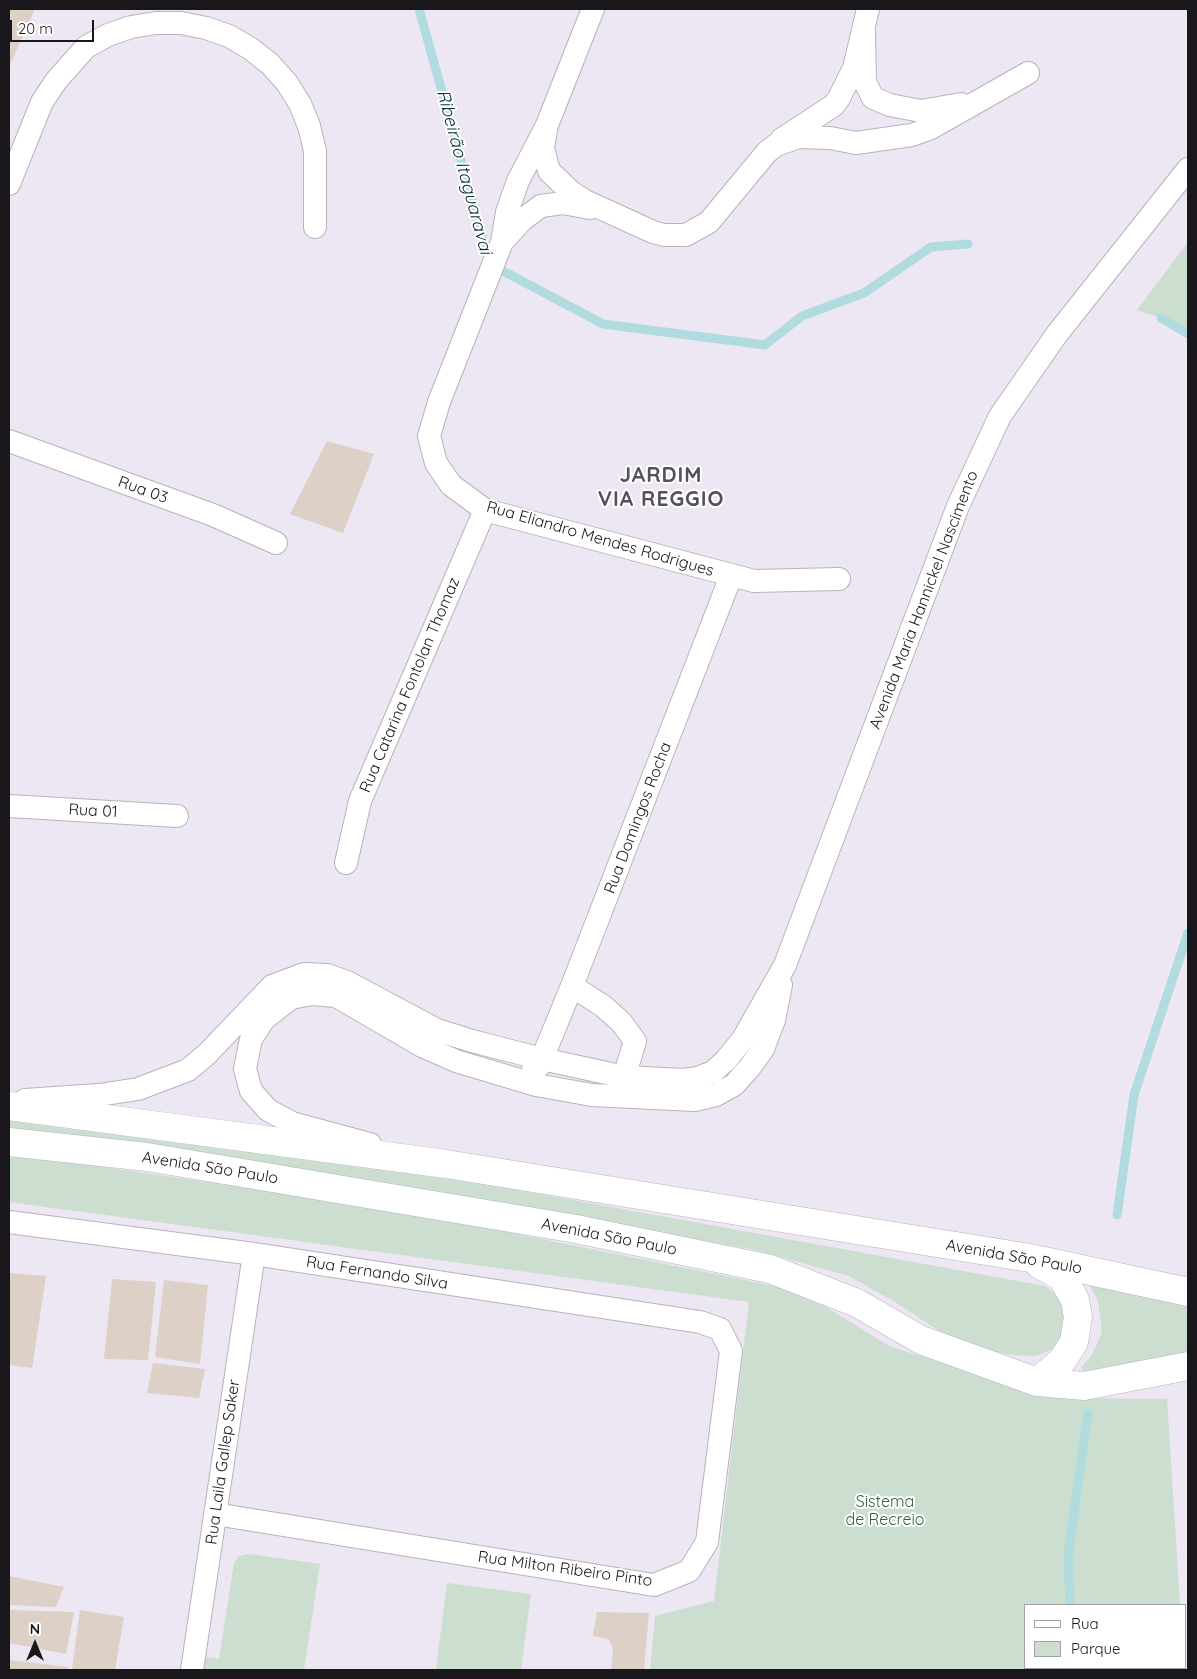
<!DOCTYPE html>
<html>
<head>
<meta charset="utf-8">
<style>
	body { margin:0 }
	#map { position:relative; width:1197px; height:1679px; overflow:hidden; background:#ede6f3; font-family:Quicksand,sans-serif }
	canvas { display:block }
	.frame { position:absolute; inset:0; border:10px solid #1a171c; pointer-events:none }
	.legend { position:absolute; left:1024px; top:1604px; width:162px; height:65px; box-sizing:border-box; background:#fff; border:1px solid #a3a2a4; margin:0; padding:6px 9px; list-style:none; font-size:15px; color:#1a171c }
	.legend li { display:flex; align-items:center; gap:10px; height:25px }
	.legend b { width:25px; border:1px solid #a3a2a4 }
	.north { position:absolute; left:10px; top:1619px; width:50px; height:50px; -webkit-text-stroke:4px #fff; paint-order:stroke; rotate:0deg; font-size:14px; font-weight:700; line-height:20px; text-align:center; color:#1a171c }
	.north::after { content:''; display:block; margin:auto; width:18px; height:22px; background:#1a171c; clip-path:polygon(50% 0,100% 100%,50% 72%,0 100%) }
	.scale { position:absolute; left:10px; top:20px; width:84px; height:22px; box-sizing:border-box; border:2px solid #1a171c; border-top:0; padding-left:6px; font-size:15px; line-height:18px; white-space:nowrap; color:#1a171c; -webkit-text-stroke:4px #fff; paint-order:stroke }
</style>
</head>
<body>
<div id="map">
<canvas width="1197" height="1679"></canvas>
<div class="frame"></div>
<ul class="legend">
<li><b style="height:6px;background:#fff"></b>Rua</li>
<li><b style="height:14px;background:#ccdecf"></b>Parque</li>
</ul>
<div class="north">N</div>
<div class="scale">20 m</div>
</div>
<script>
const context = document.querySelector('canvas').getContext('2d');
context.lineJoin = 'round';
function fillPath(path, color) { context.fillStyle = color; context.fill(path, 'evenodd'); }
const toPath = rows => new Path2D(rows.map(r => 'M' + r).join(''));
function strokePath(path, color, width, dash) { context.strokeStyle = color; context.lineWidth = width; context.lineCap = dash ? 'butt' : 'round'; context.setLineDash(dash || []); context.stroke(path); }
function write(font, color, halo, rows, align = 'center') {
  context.font = font + ' Quicksand,sans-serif'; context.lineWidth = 4; context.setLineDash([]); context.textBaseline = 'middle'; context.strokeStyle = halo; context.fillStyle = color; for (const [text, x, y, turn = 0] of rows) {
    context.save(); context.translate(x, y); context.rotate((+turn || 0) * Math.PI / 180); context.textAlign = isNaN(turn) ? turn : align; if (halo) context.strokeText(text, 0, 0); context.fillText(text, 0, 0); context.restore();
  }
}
fillPath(toPath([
	[1188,242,1188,334,1161,318,1137,310],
	[9,1116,150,1132,529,1192,1045,1286,1059,1297,1066,1312,1061,1340,1051,1350,1036,1356,1011,1355,979,1348,948,1337,895,1302,849,1276,751,1249,215,1160,9,1133],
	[9,1157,68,1162,235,1186,433,1217,775,1286,826,1307,891,1347,1060,1398,1167,1399,1180,1605,1026,1605,1026,1668,1183,1668,1184,1670,650,1670,655,1616,714,1601,749,1302,9,1202],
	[1085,1277,1188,1295,1188,1353,1140,1366,1086,1374,1081,1368,1092,1355,1102,1332,1098,1301],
	[249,1554,320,1564,304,1670,202,1670,204,1657,219,1659,234,1563,239,1556],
	[447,1583,531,1594,521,1670,436,1670]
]), '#ccdecf');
strokePath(toPath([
	[419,9,490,264,603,324,765,345,802,316,864,293,931,247,968,244],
	[1161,318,1188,334],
	[1117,1215,1134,1095,1188,933],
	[1070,1605,1068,1556,1088,1414],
	[1072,1668,1072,1670]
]), '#b0dbdf', 9);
fillPath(toPath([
	[9,9,35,9,9,67],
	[327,441,374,454,343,533,290,514],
	[9,1273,46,1276,32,1368,9,1365],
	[112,1279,156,1282,148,1360,104,1359],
	[164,1280,208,1285,200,1364,155,1357],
	[153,1363,205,1369,199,1398,147,1393],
	[9,1576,64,1587,56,1607,9,1605],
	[9,1610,74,1612,66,1654,9,1643],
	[80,1610,124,1617,115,1670,72,1670],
	[597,1612,649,1613,644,1670,611,1670,613,1649,609,1639,593,1636],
	[9,1660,68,1667,68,1670,9,1670]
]), '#dcd0c7');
const street = toPath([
	[593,9,547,125,518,181,507,212,502,242,439,402,429,436,436,463,451,485,485,510,754,581,839,579],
	[864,32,865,82,873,98,890,105,921,111,961,104],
	[546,130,543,148,549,171,571,192,585,201,653,232,664,235,686,235,709,222,767,152,776,145,799,137,830,138,856,143,912,135,931,128,1028,73],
	[782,139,834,105,839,98,854,68,868,9],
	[9,184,42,102,56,81,86,47,108,35,131,27,156,23,181,23,206,28,229,36,251,49,270,64,287,83,300,104,309,126,315,151,315,227],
	[502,242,522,220,541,206,563,203,590,208],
	[9,441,213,515,276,543],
	[9,806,177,816],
	[346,863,360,801,485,510],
	[572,986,603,1006,621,1022,635,1041,620,1091],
	[533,1070,539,1066,572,986,731,576],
	[25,1100,99,1095,138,1089,188,1070,207,1054,272,986,304,974,327,975,347,982,437,1030,472,1041,542,1059,625,1077,683,1080,698,1078,713,1072,726,1060,743,1039,785,965,958,506,1000,416,1057,334,1188,169],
	[370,1144,292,1123,268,1110,251,1091,245,1069,251,1039,264,1019,291,998,312,994,336,996,422,1046,456,1061,536,1085,592,1095,695,1100,716,1095,734,1085,750,1067,763,1049,774,1020,781,985],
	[9,1222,254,1254,700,1322,720,1329,731,1351,707,1542,689,1571,654,1585,215,1514],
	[192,1670,254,1254]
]);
const primary = toPath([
	[9,1106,446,1164,1030,1258,1188,1292],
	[9,1142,147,1157,576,1229,770,1269,857,1303,921,1340,1037,1382,1084,1386,1188,1366],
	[1037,1382,1062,1361,1074,1342,1078,1317,1075,1300,1062,1277,1039,1264]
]);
strokePath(street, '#b8b2be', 24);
strokePath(primary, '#b8b2be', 29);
strokePath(street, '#fff', 22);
strokePath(primary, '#fff', 28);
write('16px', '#1a171c', '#fff', [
	["Rua 03",143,490,20],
	["Rua Eliandro Mendes Rodrigues",600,539,16],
	["Avenida Maria Hannickel Nascimento",924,600,-69],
	["Rua Catarina Fontolan Thomaz",410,685,-67],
	["Rua 01",93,811,3],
	["Rua Domingos Rocha",638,818,-69],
	["Avenida São Paulo",210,1168,9],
	["Avenida São Paulo",609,1237,11],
	["Avenida São Paulo",1014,1257,10],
	["Rua Fernando Silva",377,1273,9],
	["Rua Laila Gallep Saker",223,1462,-82],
	["Rua Milton Ribeiro Pinto",565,1569,8]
]);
write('16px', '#35613e', '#fff', [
	["Sistema",885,1502],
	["de Recreio",885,1520]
]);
write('italic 18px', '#063135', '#fff', [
	["Ribeirão Itaguaravai",464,172,75]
]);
context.letterSpacing = '1px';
write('bold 21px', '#55505a', '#fff', [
	["JARDIM",661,476],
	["VIA REGGIO",661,500]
]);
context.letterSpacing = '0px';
</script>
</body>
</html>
